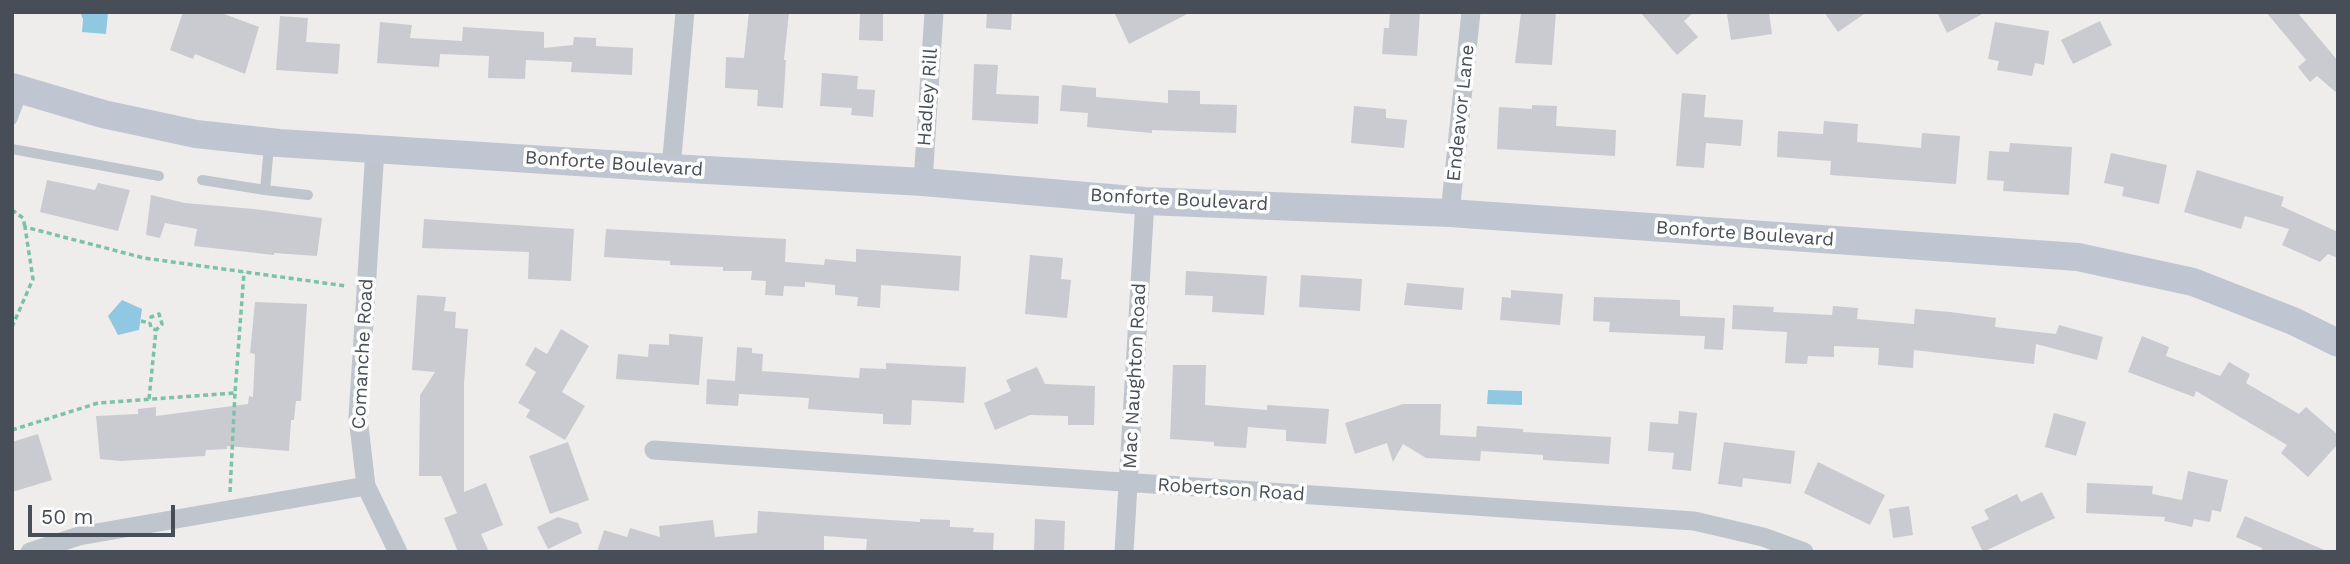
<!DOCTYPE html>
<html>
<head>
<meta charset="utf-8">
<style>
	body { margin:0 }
	#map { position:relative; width:2350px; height:564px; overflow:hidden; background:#efecec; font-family:"Work Sans",sans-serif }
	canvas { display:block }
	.frame { position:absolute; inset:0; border:14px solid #474e57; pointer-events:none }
	.scale { position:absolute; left:28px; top:505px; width:147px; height:32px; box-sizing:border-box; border:4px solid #474e57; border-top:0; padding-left:9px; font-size:21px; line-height:24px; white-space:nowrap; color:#474e57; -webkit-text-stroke:5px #fff; paint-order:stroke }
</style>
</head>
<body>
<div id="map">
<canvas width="2350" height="564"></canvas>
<div class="frame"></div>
<div class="scale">50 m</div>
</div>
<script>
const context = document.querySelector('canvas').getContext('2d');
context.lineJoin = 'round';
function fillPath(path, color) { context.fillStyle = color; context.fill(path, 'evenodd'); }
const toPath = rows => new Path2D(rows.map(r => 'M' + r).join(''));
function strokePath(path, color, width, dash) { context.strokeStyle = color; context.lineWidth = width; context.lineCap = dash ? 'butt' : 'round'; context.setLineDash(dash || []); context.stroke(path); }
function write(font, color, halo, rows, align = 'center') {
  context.font = font + ' "Work Sans",sans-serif'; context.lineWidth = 7; context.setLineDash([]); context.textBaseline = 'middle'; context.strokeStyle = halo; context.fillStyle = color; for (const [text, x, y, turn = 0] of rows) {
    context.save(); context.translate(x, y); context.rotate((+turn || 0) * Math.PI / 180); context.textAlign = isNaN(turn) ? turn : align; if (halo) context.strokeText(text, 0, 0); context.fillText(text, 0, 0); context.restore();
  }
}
fillPath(toPath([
	[80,12,108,12,106,34,82,32,83,19],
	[122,300,142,309,139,330,118,335,108,316],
	[1488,390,1522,391,1522,405,1487,404]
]), '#90c7e1');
fillPath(toPath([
	[183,12,219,12,259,27,245,74,195,54,193,59,170,50],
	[749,12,789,12,784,60,786,60,783,108,757,106,758,90,725,88,726,57,744,58],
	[860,12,883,12,883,41,859,40],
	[987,12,1012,12,1011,30,986,28],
	[1114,12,1191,12,1129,44],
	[1390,12,1420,12,1417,56,1382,54,1384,28,1389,28],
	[1521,12,1556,12,1552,65,1515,63],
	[1640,12,1694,12,1684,21,1698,37,1677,55],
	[1736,12,1769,12,1772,34,1731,40,1727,14],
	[1824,12,1867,12,1838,32],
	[1937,12,1986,12,1947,33],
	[2266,12,2297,12,2338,61,2338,94,2317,76,2310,82,2298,67,2306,60],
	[280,16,308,18,306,42,340,44,338,74,276,70],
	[2100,21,2112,45,2073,64,2061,40],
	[380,22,412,25,410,38,462,41,463,27,544,32,544,48,573,45,574,37,596,38,596,46,633,48,632,75,571,72,572,62,526,60,525,79,488,78,489,56,440,54,439,67,377,63],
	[1995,22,2049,31,2044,65,2035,63,2032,76,1997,70,1999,61,1988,59],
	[974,64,998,65,996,94,1039,96,1038,124,972,120],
	[822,73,858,76,857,89,875,90,873,117,851,115,852,108,820,106],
	[1062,85,1096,88,1096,97,1168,103,1168,90,1200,91,1200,104,1237,105,1236,133,1152,130,1152,133,1087,127,1088,113,1060,111],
	[1682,93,1706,95,1704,117,1743,120,1741,146,1706,143,1704,168,1676,166],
	[1532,105,1557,106,1556,126,1616,130,1615,156,1497,149,1499,107,1532,109],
	[1354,106,1386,109,1386,118,1407,120,1404,148,1351,143],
	[1824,121,1858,124,1857,142,1921,148,1922,133,1960,136,1956,184,1830,175,1831,161,1777,157,1778,131,1823,134],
	[2010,143,2072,147,2069,195,2003,191,2004,181,1987,180,1989,151,2009,152],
	[2111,153,2167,165,2159,204,2122,196,2124,187,2104,183],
	[2197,170,2284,197,2281,206,2338,232,2338,258,2328,254,2320,262,2282,245,2289,229,2245,216,2241,229,2184,212],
	[47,180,95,190,98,183,130,190,118,231,40,212],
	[151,195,185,203,254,209,322,218,317,256,274,253,274,255,194,246,197,229,165,223,160,238,146,235],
	[424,219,574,229,571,281,528,279,529,252,422,248],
	[606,229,786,239,785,262,824,265,825,259,856,262,856,249,961,256,959,291,881,285,880,308,857,306,858,297,835,295,835,285,805,282,805,287,784,286,783,296,765,295,766,281,751,280,752,271,723,271,723,267,670,265,670,261,604,257],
	[1030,255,1063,258,1061,279,1071,280,1067,318,1025,314],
	[1186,271,1267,276,1264,315,1212,312,1213,296,1185,295],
	[1301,275,1362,279,1360,311,1299,307],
	[1407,283,1464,288,1462,310,1404,305],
	[1511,290,1563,294,1560,325,1500,320,1502,297,1511,298],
	[417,295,446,297,444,311,456,312,455,328,468,329,464,384,464,492,486,483,503,525,481,534,489,552,458,552,444,518,457,513,441,476,419,476,420,395,435,372,412,370],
	[1594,297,1680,300,1680,316,1725,318,1723,350,1704,349,1705,336,1609,332,1610,322,1593,321],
	[255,302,307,304,301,401,296,401,294,420,291,420,289,451,227,446,227,449,206,450,205,456,120,461,100,459,96,416,138,414,138,409,156,407,156,416,248,404,249,396,253,397,255,354,250,353],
	[1733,305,1774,307,1773,312,1832,315,1833,306,1858,308,1857,319,1914,324,1915,309,1950,312,1996,318,1995,327,2056,334,2059,325,2103,337,2097,360,2036,344,2034,364,1914,350,1913,368,1878,365,1879,348,1834,346,1834,357,1808,356,1807,364,1785,363,1787,332,1732,329],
	[561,329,589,346,562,392,585,406,565,440,526,417,530,410,518,403,536,372,525,365,535,347,547,354],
	[669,334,703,337,699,385,616,379,618,354,648,357,649,344,669,345],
	[2142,336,2169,347,2166,356,2220,376,2229,362,2250,374,2246,383,2299,414,2306,407,2338,435,2338,444,2308,477,2281,453,2287,445,2196,391,2194,397,2128,372],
	[737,347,752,348,752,353,763,354,762,371,859,378,860,368,886,369,886,363,966,367,964,403,912,400,911,425,883,424,883,414,808,409,809,398,739,394,738,406,706,404,707,379,735,381],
	[1173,365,1206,365,1205,405,1267,410,1267,405,1329,409,1326,444,1286,441,1286,430,1248,427,1246,448,1214,446,1214,442,1170,439],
	[1037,367,1045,384,1095,386,1094,425,1068,425,1068,416,1030,415,995,430,984,403,1011,391,1006,380],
	[1403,404,1441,404,1440,435,1476,437,1477,426,1523,429,1523,432,1611,437,1609,464,1543,460,1543,455,1481,451,1480,461,1426,458,1403,444,1393,462,1387,443,1355,454,1345,423],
	[1679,411,1697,413,1691,471,1672,469,1674,453,1648,451,1650,422,1678,424],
	[2054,413,2086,422,2076,456,2045,447],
	[38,434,52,480,12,492,12,442],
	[568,442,589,500,550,514,529,456],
	[1724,442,1795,451,1791,484,1743,478,1742,487,1718,484],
	[1818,462,1885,495,1870,525,1804,493],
	[2188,471,2228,480,2221,512,2212,510,2210,522,2194,519,2192,527,2164,521,2165,517,2086,513,2087,483,2153,486,2152,494,2182,500],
	[2042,492,2055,518,1983,552,1971,527,1989,519,1984,510,2017,494,2021,502],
	[1909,506,1913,535,1893,538,1889,509],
	[758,511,920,522,920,519,950,520,950,527,974,528,973,532,994,533,993,552,866,550,867,539,824,536,824,552,597,552,604,530,627,537,630,528,660,537,659,526,713,520,715,537,757,533],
	[2245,516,2329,552,2261,552,2262,548,2236,537],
	[558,517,578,523,582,533,548,549,537,527],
	[1035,519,1065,521,1064,552,1034,552]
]), '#cacbd0');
strokePath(toPath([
	[12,210,23,218,25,227],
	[141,321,150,323],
	[12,327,33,279,25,227,144,258,346,286],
	[149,399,156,330,162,324,159,314,151,317,150,323,151,328,156,330],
	[12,430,98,403,235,393,244,272],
	[230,492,235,393]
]), '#7bc2a7', 3.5, [5, 3.5]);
strokePath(toPath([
	[12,120,22,94],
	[12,149,159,176],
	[202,180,265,190,269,146],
	[265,190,308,195]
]), '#bfc5cd', 10);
strokePath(toPath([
	[375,149,358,417,366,486,398,552],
	[671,168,685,12],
	[923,182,934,12],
	[1450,213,1471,12],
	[654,450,1694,521,1763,537,1804,552],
	[30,552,79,536,366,486],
	[1124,552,1145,201]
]), '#bfc5cd', 19);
strokePath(toPath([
	[12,87,103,114,196,134,279,143,671,168,923,182,1145,201,1450,213,2078,257,2193,282,2293,321,2338,343]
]), '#bfc6d1', 28);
write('19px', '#474e57', '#fff', [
	["Hadley Rill",928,97,-86],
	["Endeavor Lane",1461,113,-84],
	["Bonforte Boulevard",614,164,4],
	["Bonforte Boulevard",1179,200,3],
	["Bonforte Boulevard",1745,234,4],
	["Comanche Road",363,354,-87],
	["Mac Naughton Road",1135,376,-87],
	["Robertson Road",1231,490,4]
]);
</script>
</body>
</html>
